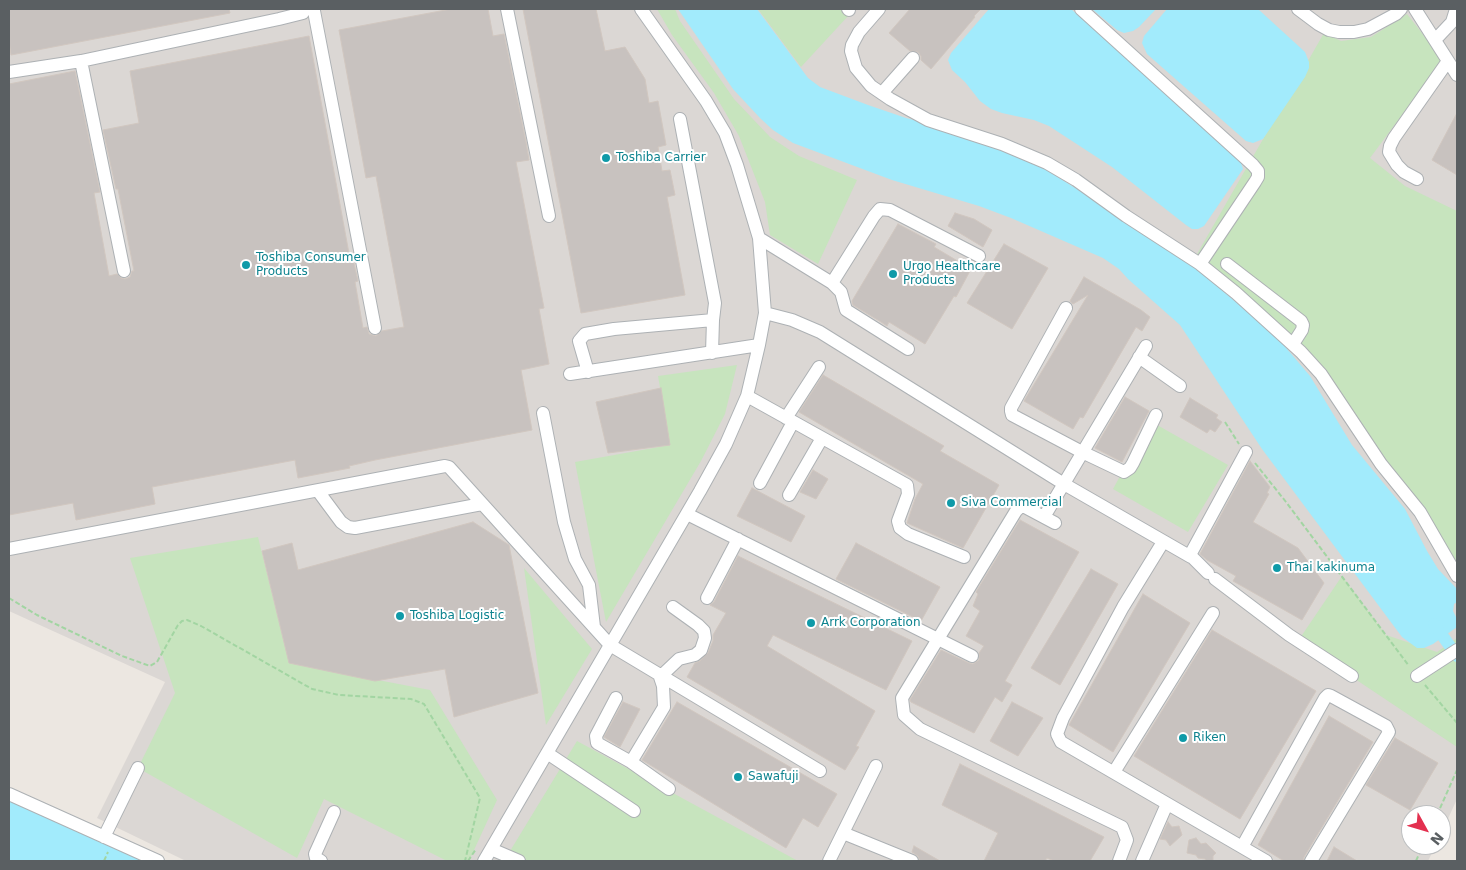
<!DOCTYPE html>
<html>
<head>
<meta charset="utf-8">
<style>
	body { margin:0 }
	#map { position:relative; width:1466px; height:870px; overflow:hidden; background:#ece7e1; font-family:"DejaVu Sans",sans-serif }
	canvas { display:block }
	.frame { position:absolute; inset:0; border:10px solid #5a5f62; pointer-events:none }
	.north { position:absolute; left:1401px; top:805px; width:50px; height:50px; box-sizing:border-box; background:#fff; border:1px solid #bdbfc0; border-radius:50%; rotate:129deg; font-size:14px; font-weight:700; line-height:20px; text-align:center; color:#5a5f62 }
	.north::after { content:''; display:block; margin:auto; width:18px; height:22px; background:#e3304f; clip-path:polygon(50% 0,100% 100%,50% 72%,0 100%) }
</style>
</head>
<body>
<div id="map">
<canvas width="1466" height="870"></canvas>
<div class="frame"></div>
<div class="north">N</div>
</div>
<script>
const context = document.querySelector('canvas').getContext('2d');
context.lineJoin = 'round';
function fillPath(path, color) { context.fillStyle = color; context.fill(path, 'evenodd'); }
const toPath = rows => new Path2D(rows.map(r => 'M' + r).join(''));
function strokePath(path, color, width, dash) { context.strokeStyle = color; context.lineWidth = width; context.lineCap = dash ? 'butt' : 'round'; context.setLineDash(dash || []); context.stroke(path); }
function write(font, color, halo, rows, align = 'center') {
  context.font = font + ' "DejaVu Sans",sans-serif'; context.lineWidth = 4; context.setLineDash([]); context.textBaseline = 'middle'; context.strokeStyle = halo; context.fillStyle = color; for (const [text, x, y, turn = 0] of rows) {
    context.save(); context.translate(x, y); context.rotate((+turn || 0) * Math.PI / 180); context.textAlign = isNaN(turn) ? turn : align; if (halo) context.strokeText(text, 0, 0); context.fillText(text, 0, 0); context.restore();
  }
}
fillPath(toPath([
	[9,9,1457,9,1457,799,1441,834,1441,815,1411,815,1411,845,1436,845,1428,861,186,861,97,818,165,682,9,611]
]), '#dbd7d4');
fillPath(toPath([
	[657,9,675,9,680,21,734,99,770,137,799,156,857,180,818,264,770,235,765,202,739,136,714,93,672,35],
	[758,9,841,9,849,15,801,67],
	[1407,14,1443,60,1370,158,1405,186,1457,211,1457,577,1308,356,1197,254,1324,33,1341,41,1371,37],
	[737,365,725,414,701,461,606,622,575,462,670,445,658,376],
	[1150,421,1228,465,1188,532,1113,489],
	[258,537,289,663,430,690,497,800,469,861,447,861,324,799,297,858,138,768,175,693,130,558],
	[524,568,592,649,546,725],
	[1342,576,1386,635,1437,652,1457,638,1457,747,1298,641],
	[577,741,798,861,519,861,507,856]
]), '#c7e4be');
fillPath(toPath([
	[678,9,757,9,808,78,820,87,868,105,906,118,967,134,1022,155,1172,248,1276,336,1310,376,1352,445,1405,509,1427,551,1438,569,1457,589,1457,602,1454,604,1453,611,1457,619,1457,627,1433,644,1424,648,1417,648,1402,637,1262,449,1180,325,1128,279,1119,269,1103,258,1011,218,979,206,892,180,793,143,773,130,760,118,733,89],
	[989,9,1071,9,1240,160,1243,169,1204,226,1198,229,1192,229,1186,225,1112,167,1049,126,1034,120,1002,113,991,109,980,101,965,82,952,70,948,60,951,53],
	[1092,9,1156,9,1139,27,1133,31,1124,33,1117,30],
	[1167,9,1258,9,1305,52,1309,62,1309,68,1305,77,1263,139,1253,143,1246,141,1147,54,1142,43,1144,36],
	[9,798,144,861,9,861]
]), '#a2ebfc');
strokePath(toPath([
	[1434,624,1457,656]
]), '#a2ebfc', 12);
const building = toPath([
	[9,9,229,9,230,13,11,55,9,41,9,9],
	[451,9,488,9,493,36,504,34,526,142,529,160,516,162,544,308,539,309,549,364,521,370,532,430,375,460,349,466,350,468,298,478,295,460,152,487,155,504,76,520,73,503,9,515,9,84,75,71,100,192,94,193,109,276,117,274,121,278,125,279,130,277,132,271,134,271,118,189,116,189,103,130,139,123,130,71,309,36,350,259,353,259,358,281,355,282,363,328,367,327,369,334,376,336,382,331,404,327,376,176,366,178,339,30,451,9],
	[523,9,596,9,605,51,625,47,645,79,649,103,658,101,666,145,658,147,662,171,670,170,675,195,667,197,685,295,581,313,523,9],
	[910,9,981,9,974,16,975,17,931,69,921,60,921,56,918,52,910,51,889,33,910,9],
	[1457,113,1457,175,1432,160,1457,113],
	[955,213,974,219,992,230,983,247,948,226,955,213],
	[898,224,936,244,934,247,971,269,956,297,954,296,925,344,889,322,887,326,881,322,853,305,852,301,898,224],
	[1004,244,1048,268,1012,329,967,303,1004,244],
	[1084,277,1141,310,1150,317,1142,331,1136,327,1083,418,1080,417,1073,429,1024,401,1088,295,1073,304,1070,301,1084,277],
	[823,375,944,446,940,451,999,485,963,548,907,523,915,499,923,484,799,412,823,375],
	[661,388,670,445,608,453,596,402,661,388],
	[1125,397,1149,411,1122,462,1095,448,1125,397],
	[1190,398,1218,415,1216,418,1222,422,1215,432,1210,429,1207,433,1180,417,1190,398],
	[1250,461,1270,487,1267,493,1269,494,1253,522,1298,548,1324,583,1302,620,1233,581,1236,576,1207,560,1200,554,1250,461],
	[813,470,828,479,816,499,800,492,813,470],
	[752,488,805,516,791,542,737,516,752,488],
	[1020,520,1079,552,1005,681,1012,685,1002,702,995,697,974,733,911,702,910,700,941,650,969,663,973,664,979,660,979,653,984,646,966,636,980,611,973,606,978,594,976,592,1020,520],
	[473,522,509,545,538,693,454,717,445,669,375,681,289,663,262,551,292,543,298,570,473,522],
	[856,543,940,587,921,621,836,579,856,543],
	[738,556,912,641,886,690,773,635,767,646,875,711,856,746,859,747,845,770,687,677,695,663,700,661,708,653,713,641,713,635,726,613,710,605,714,602,738,556],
	[1091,569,1118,584,1060,685,1031,668,1091,569],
	[1143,594,1190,623,1113,752,1069,725,1143,594],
	[1212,630,1316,691,1240,819,1134,756,1212,630],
	[623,702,640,709,620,747,604,737,623,702],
	[677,702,837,794,818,827,803,818,786,848,642,760,677,702],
	[1012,702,1043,718,1018,756,990,741,1012,702],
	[1329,716,1373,742,1304,857,1303,861,1284,861,1258,845,1329,716],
	[1395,738,1438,763,1410,810,1366,785,1395,738],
	[960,764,1104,837,1090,861,1054,861,1047,858,1045,861,984,861,998,833,942,805,960,764],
	[1168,822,1172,827,1179,826,1182,835,1170,846,1166,840,1160,839,1168,822],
	[1196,838,1201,844,1206,843,1216,853,1213,856,1213,861,1207,861,1205,859,1198,858,1196,855,1187,853,1189,840,1196,838],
	[914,846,940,861,920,861,918,856,912,852,914,846],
	[1334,847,1357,861,1327,861,1334,847]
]);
fillPath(building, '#c8c2bf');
strokePath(building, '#d1c7c0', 1);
const minor = toPath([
	[507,9,549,216],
	[848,9,849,10],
	[879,9,859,32,852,45,851,51,856,68,871,86,890,99,928,120,1002,144,1047,163,1076,180,1126,216,1200,264,1236,293,1301,352,1321,374,1381,464,1420,512,1457,576],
	[1081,9,1253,165,1258,171,1258,177,1255,182,1200,264],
	[1298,9,1318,24,1329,30,1339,32,1354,32,1368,29,1396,14,1401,9],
	[1415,9,1457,75],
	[314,11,375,328],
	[1435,40,1452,22,1456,9],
	[81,61,124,271],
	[9,72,81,61,279,19,303,13,301,9],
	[882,93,913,58],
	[680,119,715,303,713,320,712,353],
	[1417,179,1404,172,1397,165,1389,152,1390,146,1394,138,1448,61],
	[759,238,832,283,874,216,880,209,890,210,979,256],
	[1227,264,1301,321,1303,325,1302,330,1293,344],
	[832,283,841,292,846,310,908,349],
	[1066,308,1011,408,1011,411,1012,415,1082,452,1124,472,1130,468,1133,463,1156,415],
	[765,313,792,320,820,332,1064,484,1191,557],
	[1139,357,1180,386],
	[588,372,579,341,585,334,614,329,713,320],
	[570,374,759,345],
	[747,396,907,485,908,494,898,521,900,528,908,534,964,557],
	[543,413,564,522,575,559,589,585,594,627],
	[786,418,819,367],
	[760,483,793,422],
	[318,491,341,522,348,527,355,528,482,504],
	[789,495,822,438],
	[687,514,972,656],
	[1044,517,1146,346],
	[1055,523,1025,507,1020,507,1016,511,902,698,904,715,920,729,1122,827,1127,840,1119,861],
	[1163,542,1123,607,1063,718,1057,734,1061,742,1266,861],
	[9,549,445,466,449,467,610,645,820,771],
	[1208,573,1190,555,1246,452],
	[1215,579,1289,635,1352,676],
	[707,598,738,539],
	[1417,676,1457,650],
	[616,698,596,736,597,743,631,762],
	[547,753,634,811],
	[1114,772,1213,613],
	[669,789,631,762,664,707,663,686,660,677,679,659,695,655,701,650,705,638,704,631,698,625,673,607],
	[9,794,158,861],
	[843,833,912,861],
	[104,837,138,768],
	[1242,847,1325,698,1328,695,1331,696,1386,726,1389,732,1311,861],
	[491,849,519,861],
	[321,861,316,858,315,854,334,812],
	[484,861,700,491,726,444,747,396,759,345,765,313,759,238,737,165,725,133,706,101,641,9],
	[829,861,876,766],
	[1142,861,1167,804]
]);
strokePath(minor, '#adb1b4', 14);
strokePath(toPath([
	[1225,422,1239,444],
	[1255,463,1286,502,1409,666],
	[9,598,37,615,122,656,150,666,157,662,178,625,182,621,187,620,201,626,312,689,339,695,411,699,424,704,480,798,465,861],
	[1425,685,1457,723],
	[1437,815,1457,770],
	[104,861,108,852],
	[468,861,476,849],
	[1416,861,1423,845]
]), '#a2d5a2', 2, [5, 2.5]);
strokePath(minor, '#fff', 12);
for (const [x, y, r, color] of [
	[606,158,5,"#0f9aa8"],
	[246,265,5,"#0f9aa8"],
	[893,274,5,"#0f9aa8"],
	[951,503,5,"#0f9aa8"],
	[1277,568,5,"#0f9aa8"],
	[400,616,5,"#0f9aa8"],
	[811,623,5,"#0f9aa8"],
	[1183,738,5,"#0f9aa8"],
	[738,777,5,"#0f9aa8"]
]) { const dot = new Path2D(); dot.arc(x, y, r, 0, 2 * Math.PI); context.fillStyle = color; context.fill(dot); strokePath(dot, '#fff', 2); }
write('12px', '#0d838f', '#fff', [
	["Toshiba Carrier",616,158],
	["Toshiba Consumer",256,258],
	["Products",256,272],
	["Urgo Healthcare",903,267],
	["Products",903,281],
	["Siva Commercial",961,503],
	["Thai kakinuma",1287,568],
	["Toshiba Logistic",410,616],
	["Arrk Corporation",821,623],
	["Riken",1193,738],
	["Sawafuji",748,777]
], 'left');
</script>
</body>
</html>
